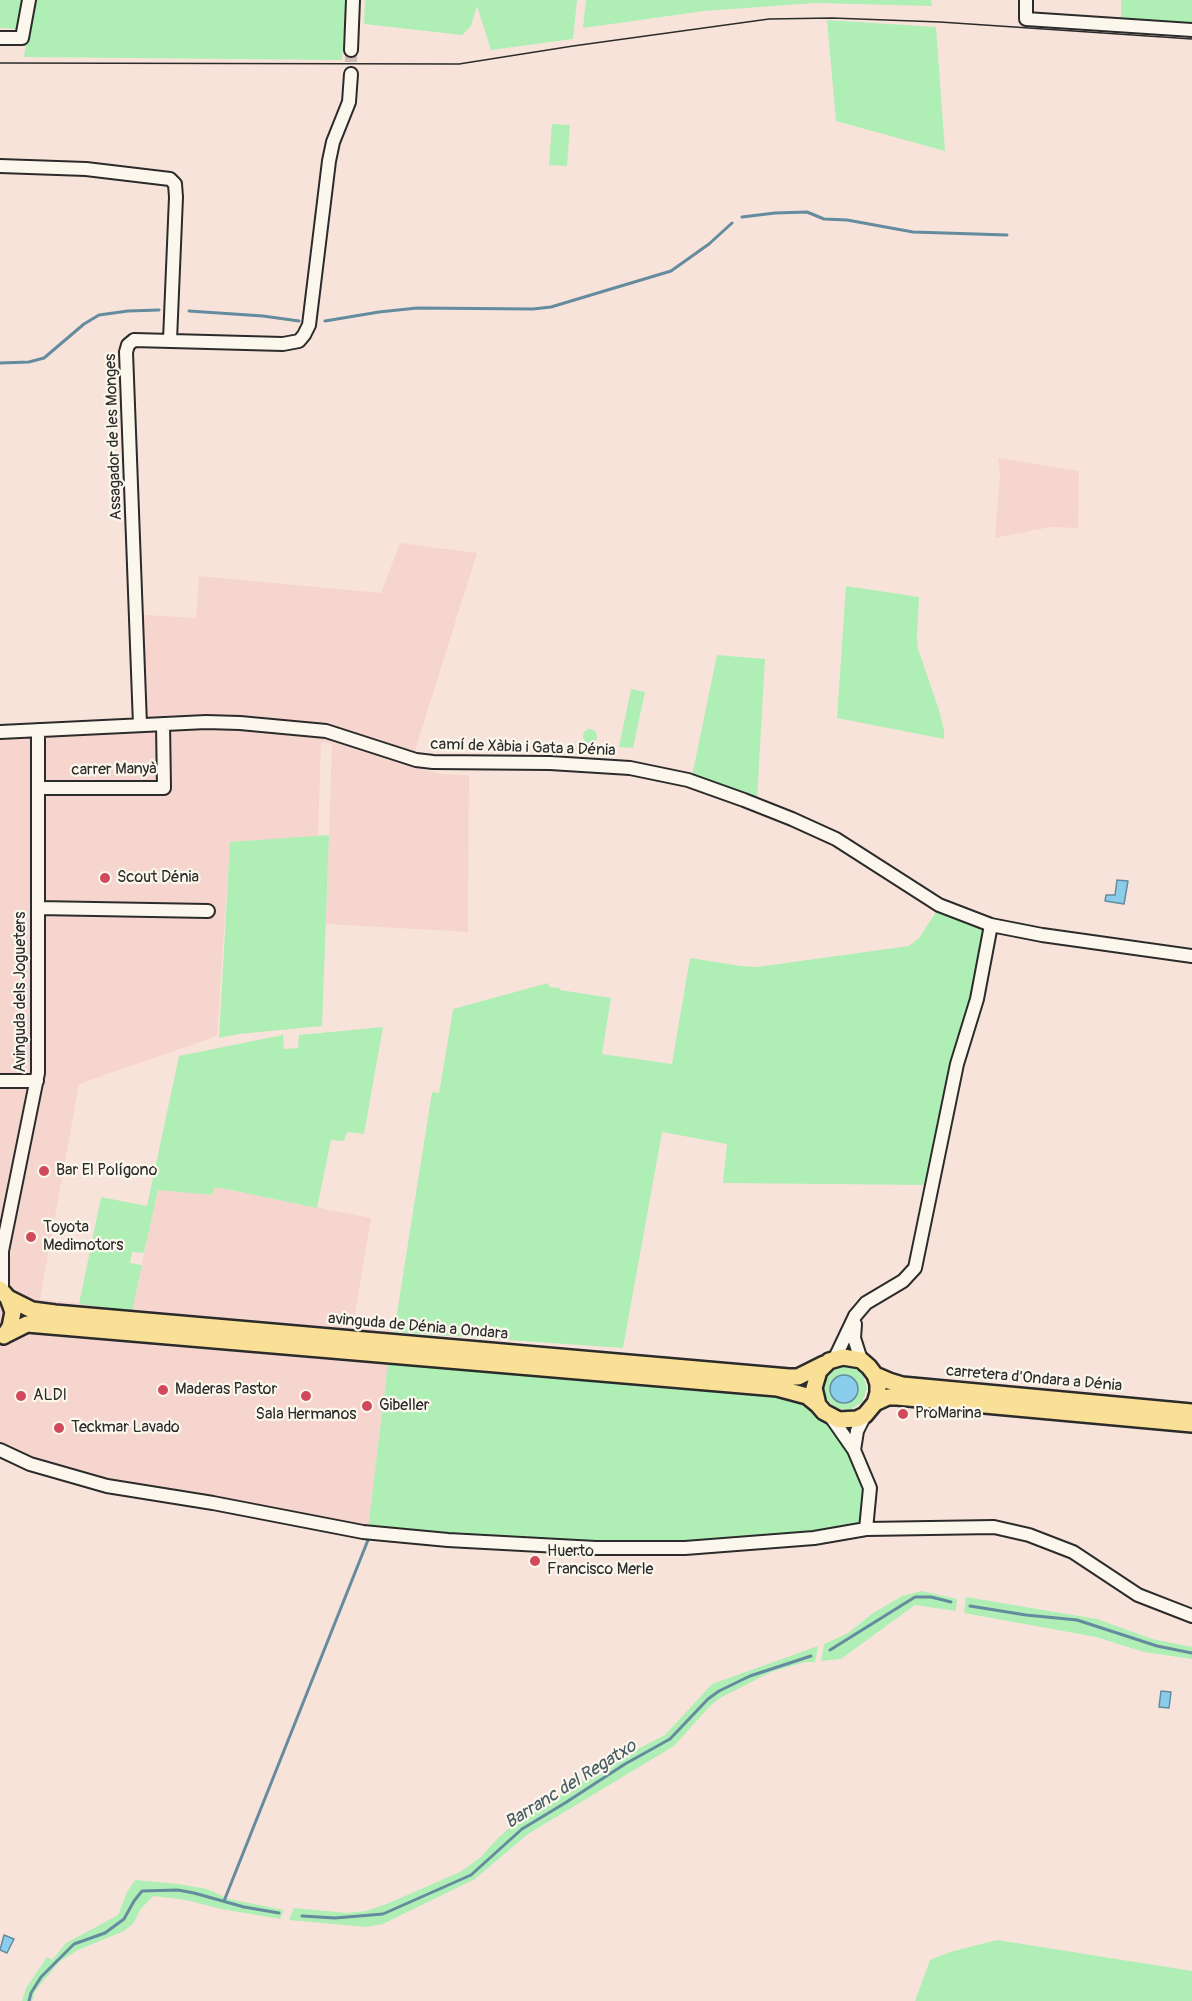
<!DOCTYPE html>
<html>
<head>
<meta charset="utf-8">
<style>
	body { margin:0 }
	canvas { display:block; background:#f8e3da }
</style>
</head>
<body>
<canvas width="1192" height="2001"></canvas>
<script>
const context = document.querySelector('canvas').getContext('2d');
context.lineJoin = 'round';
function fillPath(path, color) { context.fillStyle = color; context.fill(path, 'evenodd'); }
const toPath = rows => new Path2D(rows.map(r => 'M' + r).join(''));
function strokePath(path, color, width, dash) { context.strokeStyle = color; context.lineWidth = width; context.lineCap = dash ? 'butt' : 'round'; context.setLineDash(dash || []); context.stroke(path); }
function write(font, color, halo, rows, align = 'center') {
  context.font = font + ' Pangolin,sans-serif'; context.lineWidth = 4.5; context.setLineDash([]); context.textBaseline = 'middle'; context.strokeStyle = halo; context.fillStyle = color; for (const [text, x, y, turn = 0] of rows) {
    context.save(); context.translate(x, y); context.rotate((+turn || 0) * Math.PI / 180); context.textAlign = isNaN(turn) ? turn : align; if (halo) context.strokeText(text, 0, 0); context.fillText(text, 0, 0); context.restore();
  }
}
fillPath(toPath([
	[998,458,1079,471,1078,528,1051,527,995,538,1000,473],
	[400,543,477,553,412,760,357,750,420,769,442,774,469,775,468,932,326,924,332,744,321,742,318,837,230,842,217,1036,79,1084,40,1299,132,1310,158,1190,212,1195,214,1187,371,1218,353,1327,394,1331,388,1363,368,1529,321,1516,104,1480,58,1467,0,1443,0,737,133,730,129,614,196,618,199,576,381,593]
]), '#f6d5ce');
fillPath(toPath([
	[0,0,23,0,18,29,0,28],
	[33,0,346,0,342,60,24,57],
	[365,0,577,0,573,39,491,50,477,6,471,26,462,35,364,24],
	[586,0,931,0,932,6,815,3,704,11,583,28],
	[1121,0,1192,0,1192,26,1121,22],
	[827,20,936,27,945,151,836,121],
	[552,124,570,125,567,166,549,165],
	[846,586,919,597,917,638,918,649,939,710,944,730,944,739,837,718],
	[717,655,765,659,757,799,692,776],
	[631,689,645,692,633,748,619,747],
	'583 736a7 7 0 1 1 14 0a7 7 0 1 1-14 0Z',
	[329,835,322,1026,239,1034,219,1038,230,842],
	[936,912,941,912,981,928,984,931,984,943,930,1185,723,1183,727,1144,662,1132,623,1348,394,1332,432,1092,439,1093,453,1009,548,983,549,987,560,988,560,990,611,998,602,1054,672,1064,690,958,741,966,757,967,909,946,919,938],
	[383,1027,364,1134,347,1132,344,1141,331,1140,317,1208,221,1188,214,1188,212,1195,158,1190,144,1253,132,1252,130,1263,142,1265,132,1311,79,1304,101,1197,147,1206,179,1056,283,1035,284,1049,298,1048,299,1035],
	[388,1363,792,1398,805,1403,816,1418,838,1433,862,1484,865,1498,862,1520,856,1526,818,1534,686,1545,519,1541,368,1529],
	[843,1366,857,1370,863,1375,867,1388,862,1402,850,1410,836,1408,825,1398,823,1391,825,1377,830,1371],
	[836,1377,855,1397,852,1400,848,1402,839,1402,833,1396,830,1388],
	[922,1591,957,1599,956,1611,915,1605,841,1659,821,1661,824,1644,848,1633,873,1613,902,1596],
	[966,1597,1097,1619,1152,1639,1192,1647,1192,1659,1144,1652,1096,1637,964,1613],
	[818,1646,815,1662,805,1662,771,1672,720,1698,710,1706,674,1746,528,1834,475,1879,383,1924,366,1927,289,1920,294,1908,347,1913,366,1911,389,1903,460,1872,481,1857,497,1839,520,1818,618,1759,665,1735,712,1684],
	[135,1880,179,1884,207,1889,229,1899,284,1910,280,1919,221,1909,186,1900,153,1896,140,1910,133,1924,124,1931,78,1950,60,1961,35,1991,32,2001,22,2001,26,1988,47,1957,52,1960,66,1943,118,1915,127,1892],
	[997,1940,1192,1971,1192,2001,915,2001,930,1960,950,1952]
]), '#afefb6');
const water = toPath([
	[1117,880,1128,881,1124,904,1105,901,1106,895,1115,895,1117,880],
	'830 1389a14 14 0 1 1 28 0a14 14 0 1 1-28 0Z',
	[1161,1691,1171,1692,1169,1708,1159,1707,1161,1691],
	[4,1935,14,1939,7,1953,0,1950,4,1935]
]);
fillPath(water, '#8acdeb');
strokePath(water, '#648c9e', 1.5);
strokePath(toPath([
	[742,217,775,213,807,212,824,219,847,220,913,232,1007,235],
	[189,311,263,316,299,321],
	[325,321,379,312,417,308,533,309,551,307,671,271,709,244,732,223],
	[0,363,29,362,44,358,84,324,99,315,128,311,159,310],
	[970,1606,1026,1615,1077,1620,1157,1646,1192,1653],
	[830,1650,915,1597,931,1597,951,1602],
	[224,1901,370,1535],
	[302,1916,335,1918,383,1914,471,1875,522,1829,565,1803,625,1764,670,1739,708,1699,719,1691,750,1676,811,1656],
	[29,2001,31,1993,41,1977,74,1944,105,1933,124,1919,134,1901,142,1891,178,1890,194,1893,244,1907,279,1913]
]), '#648c9e', 3);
strokePath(toPath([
	[351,50,351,74]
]), '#cfbeb7', 12, [12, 6]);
const minor = toPath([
	[1026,0,1026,19,1192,30],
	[0,38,22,38,29,0],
	[351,50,353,0],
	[0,166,86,169,170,179,175,184,176,197,170,340],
	[140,725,126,352,128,345,134,340,283,344,299,341,304,335,309,325,329,161,333,142,349,102,351,74],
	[0,732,206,722,240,723,326,731,416,760,433,762,550,763,630,768,688,780,744,800,792,819,836,839,939,905,991,925,1042,935,1192,956],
	[39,788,164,788,163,724],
	[38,908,208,911],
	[0,1081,37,1081],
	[2,1291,2,1251,38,1073,38,730],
	[855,1324,854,1338,861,1360],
	[835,1358,855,1316,866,1303,903,1281,915,1268,957,1064,977,999,991,925],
	[831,1417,854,1450,870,1488,866,1529],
	[0,1450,30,1464,107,1486,213,1503,363,1532,448,1540,596,1548,685,1548,814,1538,866,1529,994,1527,1029,1535,1073,1552,1138,1595,1192,1616],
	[854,1450,857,1431,865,1415]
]);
const major = toPath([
	[0,1289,8,1298,13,1312,10,1327,4,1336],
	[8,1298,32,1310,55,1313,789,1377,798,1377,824,1364],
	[7,1334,27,1324,777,1388,807,1396,818,1405],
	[875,1375,878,1384,878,1393,875,1403,865,1415,857,1419,839,1420,824,1412,818,1405,814,1388,819,1371,829,1361,843,1357,861,1360,869,1367,875,1375,889,1381,902,1385,1192,1412],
	[875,1403,888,1397,897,1397,1192,1424]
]);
strokePath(minor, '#2b2b2b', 16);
strokePath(major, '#2b2b2b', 20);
strokePath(minor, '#fbf7ec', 12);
strokePath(major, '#fadf96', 15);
strokePath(toPath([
	[0,63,459,64,573,46,769,19,832,18,940,22,1192,39]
]), '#2b2b2b', 1.5);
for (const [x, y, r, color] of [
	[105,878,6,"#d1495b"],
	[44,1171,6,"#d1495b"],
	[31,1237,6,"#d1495b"],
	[163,1390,6,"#d1495b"],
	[21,1396,6,"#d1495b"],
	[306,1396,6,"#d1495b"],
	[367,1406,6,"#d1495b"],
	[903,1414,6,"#d1495b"],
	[59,1428,6,"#d1495b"],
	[535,1561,6,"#d1495b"]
]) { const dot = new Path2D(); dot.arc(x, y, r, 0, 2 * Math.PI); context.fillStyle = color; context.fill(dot); strokePath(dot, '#fbf7ec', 2); }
write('16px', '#2b2b2b', '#fbf7ec', [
	["Assagador de les Monges",114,437,-92],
	["camí de Xàbia i Gata a Dénia",523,748,2],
	["carrer Manyà",114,770,-1],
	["Avinguda dels Jogueters",21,992,-90],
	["avinguda de Dénia a Ondara",418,1327,5],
	["carretera d'Ondara a Dénia",1034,1379,5]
]);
write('16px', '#2b2b2b', '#fbf7ec', [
	["Scout Dénia",117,878],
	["Bar El Polígono",56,1171],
	["Toyota",43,1228],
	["Medimotors",43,1246],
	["Maderas Pastor",175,1390],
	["ALDI",33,1396],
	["Gibeller",379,1406],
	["ProMarina",915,1414],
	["Sala Hermanos",306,1415,"center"],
	["Teckmar Lavado",71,1428],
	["Huerto",547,1552],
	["Francisco Merle",547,1570]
], 'left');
write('italic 18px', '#485c65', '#fbf7ec', [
	["Barranc del Regatxo",571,1785,-32]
]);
</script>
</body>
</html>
